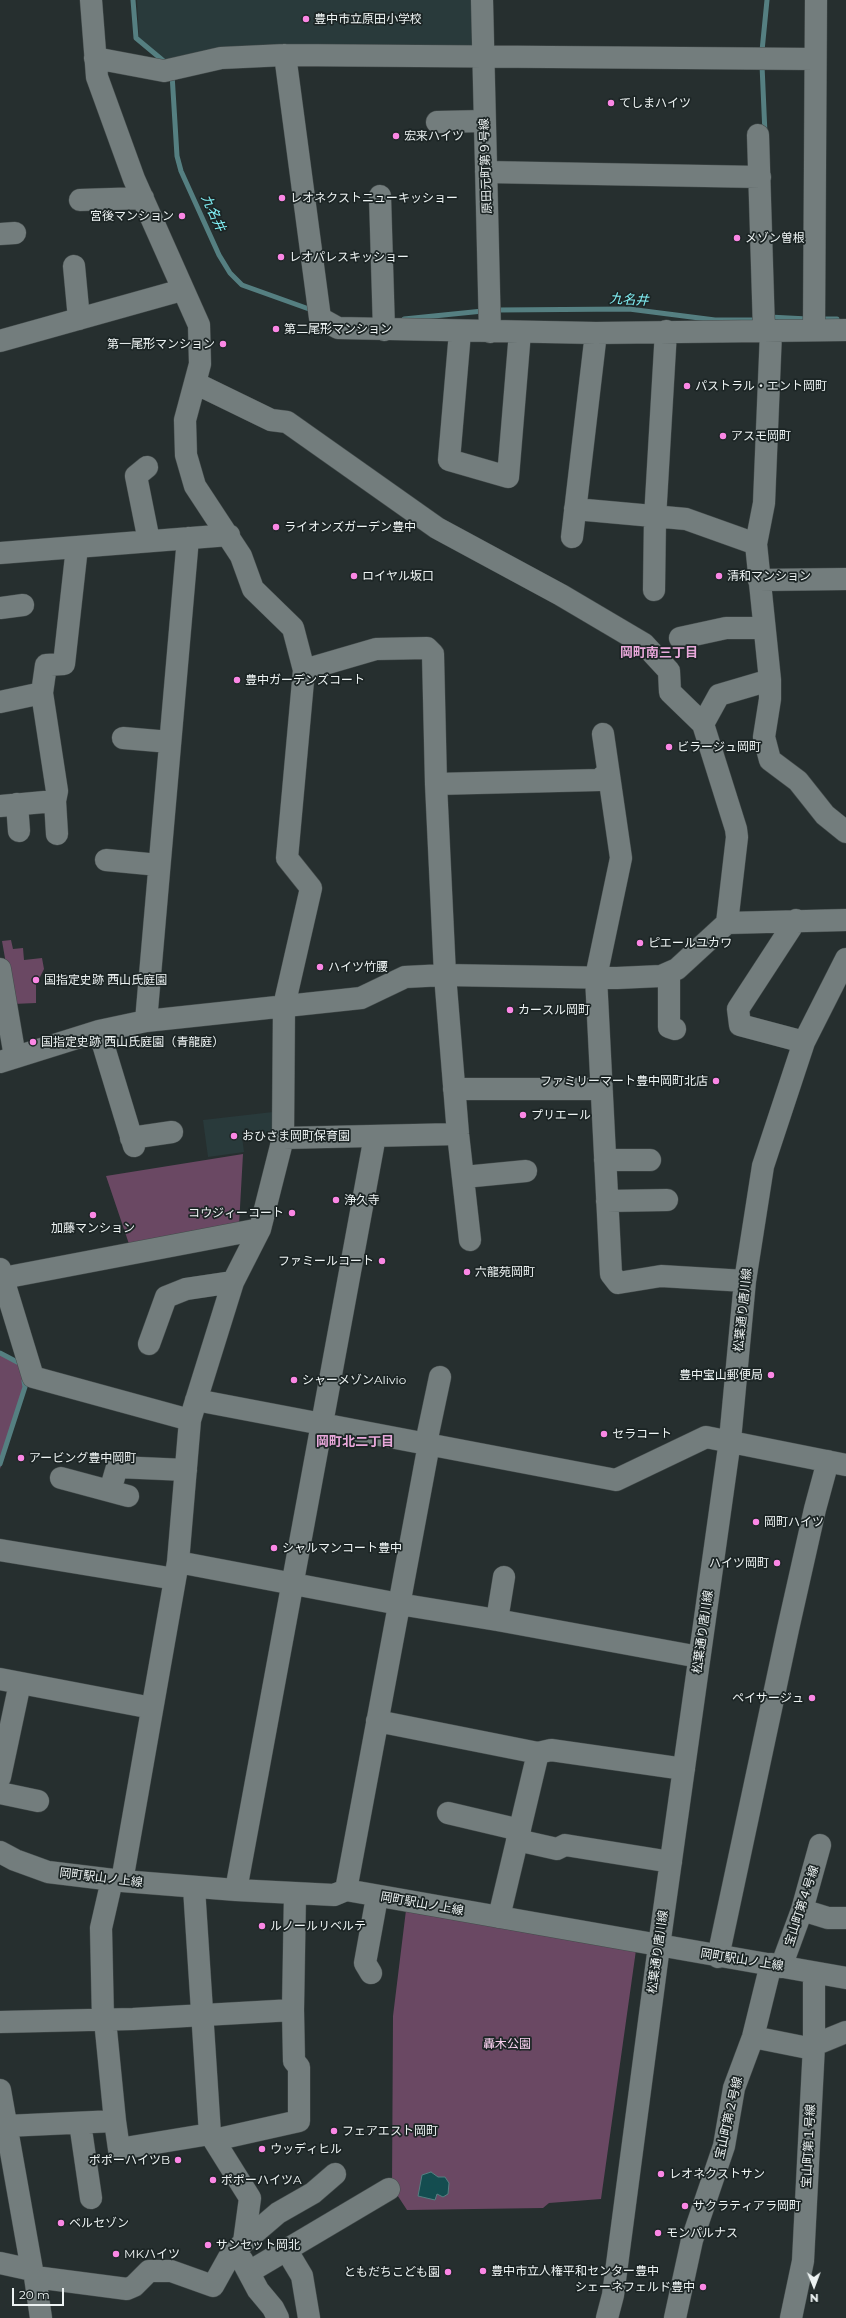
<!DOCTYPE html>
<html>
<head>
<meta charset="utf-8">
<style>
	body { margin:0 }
	#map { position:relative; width:846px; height:2318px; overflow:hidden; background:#262f2f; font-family:Montserrat,sans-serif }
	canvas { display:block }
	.north { position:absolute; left:794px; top:2266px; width:40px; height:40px; -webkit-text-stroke:3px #1c2525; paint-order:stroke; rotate:179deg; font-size:11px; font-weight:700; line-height:16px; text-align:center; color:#edf3f3 }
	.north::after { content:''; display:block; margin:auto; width:14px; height:18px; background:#edf3f3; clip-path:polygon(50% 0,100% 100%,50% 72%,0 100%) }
	.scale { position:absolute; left:12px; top:2288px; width:52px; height:18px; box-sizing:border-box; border:2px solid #edf3f3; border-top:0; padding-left:5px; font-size:12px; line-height:14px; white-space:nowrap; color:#edf3f3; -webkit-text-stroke:3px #1c2525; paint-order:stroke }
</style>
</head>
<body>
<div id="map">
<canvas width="846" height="2318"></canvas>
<div class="north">N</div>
<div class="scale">20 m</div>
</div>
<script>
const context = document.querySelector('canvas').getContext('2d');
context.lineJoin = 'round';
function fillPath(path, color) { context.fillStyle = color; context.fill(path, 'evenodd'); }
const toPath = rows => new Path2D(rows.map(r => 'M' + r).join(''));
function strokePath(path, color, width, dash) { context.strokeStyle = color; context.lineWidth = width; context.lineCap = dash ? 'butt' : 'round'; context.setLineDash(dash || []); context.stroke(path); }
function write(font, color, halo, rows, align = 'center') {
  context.font = font + ' Montserrat,"Noto Sans JP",sans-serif'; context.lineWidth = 3.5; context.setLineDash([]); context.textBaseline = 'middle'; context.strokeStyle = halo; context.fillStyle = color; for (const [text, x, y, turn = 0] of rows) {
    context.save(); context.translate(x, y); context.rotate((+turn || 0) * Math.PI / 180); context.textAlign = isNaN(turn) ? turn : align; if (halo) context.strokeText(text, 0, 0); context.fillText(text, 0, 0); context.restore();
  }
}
fillPath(toPath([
	[137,0,475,0,474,44,468,49,168,62,139,38],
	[273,1112,275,1132,242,1137,244,1152,208,1157,203,1120]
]), '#293a3b');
fillPath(toPath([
	[11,940,13,949,23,948,24,960,42,958,44,969,36,985,36,1003,13,1004,2,941],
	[243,1154,239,1225,129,1244,106,1176],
	[0,1353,25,1366,26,1386,0,1469],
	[406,1910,636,1950,601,2199,549,2203,543,2208,407,2210,392,2187,393,2016]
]), '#6a4863');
const water = toPath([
	[431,2172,438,2177,445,2177,449,2183,448,2194,443,2197,437,2194,435,2200,418,2196,422,2175,431,2172]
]);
fillPath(water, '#144d50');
strokePath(water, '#557f81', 1);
strokePath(toPath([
	[133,0,136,38,166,63],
	[762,51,767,0],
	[762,65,765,134],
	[172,74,177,156,181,171,219,255,230,273,242,285,309,309],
	[497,310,629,309,715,320,758,320],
	[769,317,808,319],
	[404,319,483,311],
	[821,319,837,319],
	[0,1353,21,1364],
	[0,1464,25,1387,24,1381]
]), '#557f81', 5);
const minor = toPath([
	[91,0,97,77,134,179,199,325,200,364,185,420,186,455,195,486,241,556,253,589,293,628,304,670,287,858,311,888,284,1006,283,1138,260,1229,233,1282,190,1420,178,1562,122,1881],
	[482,0,490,332],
	[285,55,320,318,338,328,596,333,846,330],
	[95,58,164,71,221,58,285,55,815,59],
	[437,122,484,121],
	[758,135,764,330],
	[486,172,760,177],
	[380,196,384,330],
	[80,200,143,198],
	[0,234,15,233],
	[74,266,79,319],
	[814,330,816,0],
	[460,332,449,460,508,477,520,332],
	[0,341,182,290],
	[195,383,271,420,287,422,437,528,561,595,644,644,669,671,670,692,703,724,736,829,737,837,727,923],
	[147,467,136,476,149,541],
	[575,509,686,519,756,544,770,680,770,699,764,737,770,760,798,781,825,815,846,832],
	[572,537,596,333],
	[756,544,764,503,771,332],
	[0,553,229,535],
	[759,580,846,579],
	[654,590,655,518,666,331],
	[0,608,23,605],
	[680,638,726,628,764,628],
	[304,670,376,649,427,648,433,654,436,784,445,975,458,1134,470,1240],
	[42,693,46,665,64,664,77,547],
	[0,702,42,693,57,791,55,801,0,806],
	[703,724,719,695,770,680],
	[603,734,621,858,596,977,611,1274,618,1283,661,1276,745,1281],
	[123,738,170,742],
	[436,784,599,780,608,772],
	[55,801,57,834],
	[17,804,19,831],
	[106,860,159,865],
	[796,920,738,1009,740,1025,804,1042],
	[0,969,15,1057],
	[669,974,669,1027,675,1029],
	[146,1021,188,538],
	[99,1031,134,1146],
	[0,1062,99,1031,146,1021,361,998,405,977,445,975,617,978,661,976,677,969,727,923,846,920],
	[454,1089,601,1089],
	[131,1138,172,1132],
	[283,1138,458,1134],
	[605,1160,650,1160],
	[464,1177,526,1171],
	[607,1201,667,1200],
	[0,1269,33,1377,190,1420],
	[3,1278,260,1229],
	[149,1344,166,1297,186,1289,233,1282],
	[196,1400,616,1480,706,1437,846,1465],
	[426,1443,440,1377],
	[61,1478,128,1496],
	[110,1491,117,1467,186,1470],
	[0,1550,175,1579],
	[178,1562,399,1604,497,1620,699,1657],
	[497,1620,504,1577],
	[0,1679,152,1708],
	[377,1721,538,1753,551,1750,684,1769],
	[0,1777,20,1683],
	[0,1793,38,1801],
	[448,1813,520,1830],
	[517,1840,557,1849,565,1845,671,1862],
	[0,1852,15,1860,48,1872,122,1881,236,1890,334,1895,346,1890,846,1978],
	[236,1890,375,1136],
	[346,1890,429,1444],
	[802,1910,828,1918,846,1918],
	[499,1917,538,1753],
	[718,1957,788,1629,815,1509,828,1461],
	[781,1967,802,1910,820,1845],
	[371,1973,365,1963,377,1897],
	[103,2020,101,1928,112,1880],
	[0,2022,133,2019,293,2010,295,1893],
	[753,2037,803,2047,814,2045,846,2032],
	[0,2090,32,2270,35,2277,41,2318],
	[115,2121,119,2149,210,2134,194,1888],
	[80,2123,91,2198],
	[6,2126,115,2121,105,2020],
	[214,2140,299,2121,299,2067,294,2061,293,2010],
	[244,2242,278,2213,313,2193,335,2174],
	[287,2251,302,2276,309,2318],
	[242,2260,258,2290,273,2308,278,2318],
	[0,2263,32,2270],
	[249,2272,389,2189],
	[35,2277,127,2289,134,2286,149,2271,171,2271,213,2286,228,2259,244,2242,250,2198,210,2134],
	[607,2318,613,2295,659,1946,730,1440,745,1281,763,1166,804,1042,846,959],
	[675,2318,692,2240,724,2146,734,2088,753,2037,771,1964],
	[791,2318,803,2261,814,2045,814,1973]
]);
strokePath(minor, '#444c4c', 23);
strokePath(minor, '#737d7d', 22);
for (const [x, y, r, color] of [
	[306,19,4,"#fb87e5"],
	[611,103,4,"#fb87e5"],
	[396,136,4,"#fb87e5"],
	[282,198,4,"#fb87e5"],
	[182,216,4,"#fb87e5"],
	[737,238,4,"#fb87e5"],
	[281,257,4,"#fb87e5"],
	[276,329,4,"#fb87e5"],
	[223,344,4,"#fb87e5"],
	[687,386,4,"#fb87e5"],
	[723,436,4,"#fb87e5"],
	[276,527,4,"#fb87e5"],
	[354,576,4,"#fb87e5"],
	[719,576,4,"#fb87e5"],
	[237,680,4,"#fb87e5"],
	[669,747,4,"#fb87e5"],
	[640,943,4,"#fb87e5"],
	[320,967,4,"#fb87e5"],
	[36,980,4,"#fb87e5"],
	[510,1010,4,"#fb87e5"],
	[33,1042,4,"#fb87e5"],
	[716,1081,4,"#fb87e5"],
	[523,1115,4,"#fb87e5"],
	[234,1136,4,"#fb87e5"],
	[336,1200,4,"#fb87e5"],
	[292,1213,4,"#fb87e5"],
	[93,1215,4,"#fb87e5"],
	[382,1261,4,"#fb87e5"],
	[467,1272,4,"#fb87e5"],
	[771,1375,4,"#fb87e5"],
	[294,1380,4,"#fb87e5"],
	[604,1434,4,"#fb87e5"],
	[21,1458,4,"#fb87e5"],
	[756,1522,4,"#fb87e5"],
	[274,1548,4,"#fb87e5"],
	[777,1563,4,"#fb87e5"],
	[812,1698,4,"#fb87e5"],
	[262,1926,4,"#fb87e5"],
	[334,2131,4,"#fb87e5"],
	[262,2149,4,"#fb87e5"],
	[178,2160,4,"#fb87e5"],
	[661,2174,4,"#fb87e5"],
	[213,2180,4,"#fb87e5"],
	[685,2206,4,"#fb87e5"],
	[61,2223,4,"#fb87e5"],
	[658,2233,4,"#fb87e5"],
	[208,2245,4,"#fb87e5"],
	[116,2254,4,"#fb87e5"],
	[483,2271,4,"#fb87e5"],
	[448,2272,4,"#fb87e5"],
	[703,2287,4,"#fb87e5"]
]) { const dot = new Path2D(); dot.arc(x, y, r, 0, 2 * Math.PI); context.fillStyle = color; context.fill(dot); strokePath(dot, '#1c2525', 1.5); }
write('12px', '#edf3f3', '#1c2525', [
	["豊中市立原田小学校",314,19],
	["てしまハイツ",619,103],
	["宏来ハイツ",404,136],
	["レオネクストニューキッショー",290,198],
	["宮後マンション",174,216,"right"],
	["メゾン曽根",745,238],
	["レオパレスキッショー",289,257],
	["第二尾形マンション",284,329],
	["第一尾形マンション",215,344,"right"],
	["パストラル・エント岡町",695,386],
	["アスモ岡町",731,436],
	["ライオンズガーデン豊中",284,527],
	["ロイヤル坂口",362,576],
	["清和マンション",727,576],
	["豊中ガーデンズコート",245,680],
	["ビラージュ岡町",677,747],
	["ピエールユカワ",648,943],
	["ハイツ竹腰",328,967],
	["国指定史跡 西山氏庭園",44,980],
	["カースル岡町",518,1010],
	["国指定史跡 西山氏庭園（青龍庭）",41,1042],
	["ファミリーマート豊中岡町北店",708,1081,"right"],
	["プリエール",531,1115],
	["おひさま岡町保育園",242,1136],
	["浄久寺",344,1200],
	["コウジィーコート",284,1213,"right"],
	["加藤マンション",93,1228,"center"],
	["ファミールコート",374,1261,"right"],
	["六龍苑岡町",475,1272],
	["豊中宝山郵便局",763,1375,"right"],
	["シャーメゾンAlivio",302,1380],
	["セラコート",612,1434],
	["アービング豊中岡町",29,1458],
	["岡町ハイツ",764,1522],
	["シャルマンコート豊中",282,1548],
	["ハイツ岡町",769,1563,"right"],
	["ペイサージュ",804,1698,"right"],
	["ルノールリベルテ",270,1926],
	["フェアエスト岡町",342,2131],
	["ウッディヒル",270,2149],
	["ポポーハイツB",170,2160,"right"],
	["レオネクストサン",669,2174],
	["ポポーハイツA",221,2180],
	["サクラティアラ岡町",693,2206],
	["ベルセゾン",69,2223],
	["モンパルナス",666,2233],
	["サンセット岡北",216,2245],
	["MKハイツ",124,2254],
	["豊中市立人権平和センター豊中",491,2271],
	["ともだちこども園",440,2272,"right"],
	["シェーネフェルド豊中",695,2287,"right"]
], 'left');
write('12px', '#edf3f3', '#1c2525', [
	["原田元町第９号線",486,166,-92],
	["松葉通り唐川線",743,1310,-84],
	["松葉通り唐川線",703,1632,-82],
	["岡町駅山ノ上線",101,1878,7],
	["岡町駅山ノ上線",422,1904,10],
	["宝山町第４号線",802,1906,-72],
	["松葉通り唐川線",658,1952,-82],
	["岡町駅山ノ上線",742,1960,9],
	["宝山町第２号線",729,2118,-77],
	["宝山町第１号線",809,2146,-87]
]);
write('12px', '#fad1f0', '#1c2525', [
	["轟木公園",507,2044]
]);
write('italic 13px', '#82f1f6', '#1c2525', [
	["九名井",213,213,65],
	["九名井",629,300,3]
]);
write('bold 13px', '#e9a8db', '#1c2525', [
	["岡町南三丁目",659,653],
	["岡町北二丁目",355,1442]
]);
</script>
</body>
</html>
